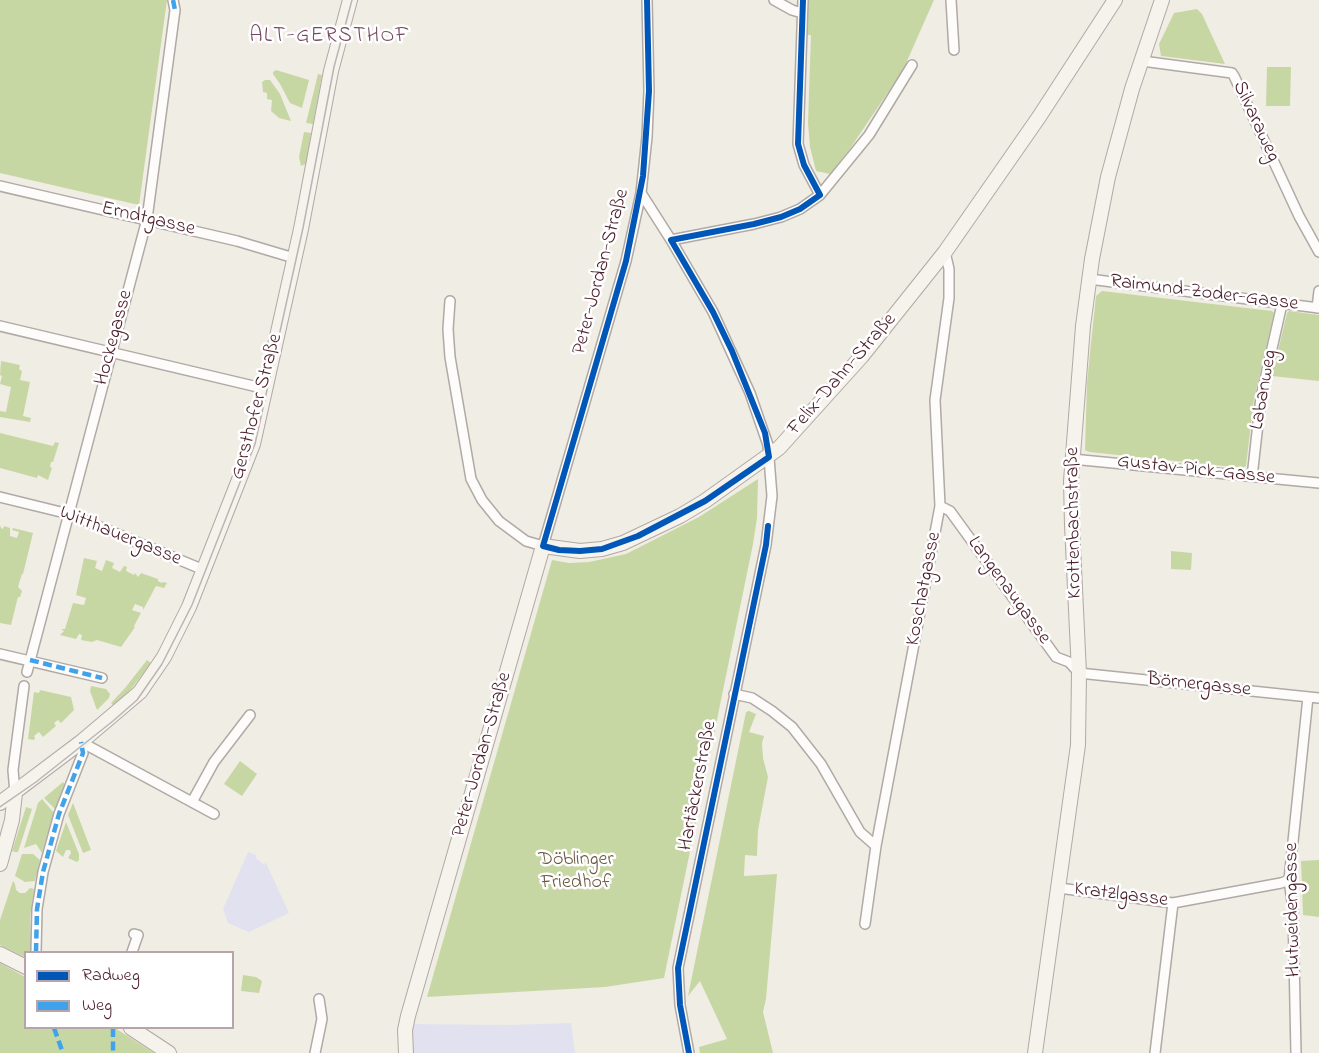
<!DOCTYPE html>
<html>
<head>
<meta charset="utf-8">
<style>
	body { margin:0 }
	#map { position:relative; width:1319px; height:1053px; overflow:hidden; background:#f0ede4; font-family:"Indie Flower",sans-serif }
	canvas { display:block }
	.legend { position:absolute; left:24px; top:951px; width:210px; height:78px; box-sizing:border-box; background:#fff; border:2px solid #b7a5aa; margin:0; padding:8px 10px; list-style:none; font-size:18px; color:#4a1f2b }
	.legend li { display:flex; align-items:center; gap:12px; height:30px }
	.legend b { width:30px; border:2px solid #b7a5aa }
</style>
</head>
<body>
<div id="map">
<canvas width="1319" height="1053"></canvas>
<ul class="legend">
<li><b style="height:8px;background:#0057b8"></b>Radweg</li>
<li><b style="height:8px;background:#40a2eb"></b>Weg</li>
</ul>
</div>
<script>
const context = document.querySelector('canvas').getContext('2d');
context.lineJoin = 'round';
function fillPath(path, color) { context.fillStyle = color; context.fill(path, 'evenodd'); }
const toPath = rows => new Path2D(rows.map(r => 'M' + r).join(''));
function strokePath(path, color, width, dash) { context.strokeStyle = color; context.lineWidth = width; context.lineCap = dash ? 'butt' : 'round'; context.setLineDash(dash || []); context.stroke(path); }
function write(font, color, halo, rows, align = 'center') {
  context.font = font + ' "Indie Flower",sans-serif'; context.lineWidth = 5; context.setLineDash([]); context.textBaseline = 'middle'; context.strokeStyle = halo; context.fillStyle = color; for (const [text, x, y, turn = 0] of rows) {
    context.save(); context.translate(x, y); context.rotate((+turn || 0) * Math.PI / 180); context.textAlign = isNaN(turn) ? turn : align; if (halo) context.strokeText(text, 0, 0); context.fillText(text, 0, 0); context.restore();
  }
}
fillPath(toPath([
	[248,852,256,855,256,858,263,864,266,863,289,913,249,932,228,923,223,909],
	[571,1023,575,1053,406,1053,407,1024,511,1025]
]), '#e2e1ef');
fillPath(toPath([
	[0,0,167,0,139,205,0,173],
	[807,0,934,0,903,70,851,147,830,174,816,171,810,147,808,123,811,35,806,35],
	[1197,9,1202,14,1225,64,1161,56,1159,44,1174,13],
	[1267,67,1291,67,1290,106,1266,106],
	[276,70,309,80,302,108,290,103,280,84,273,74,273,72],
	[318,74,322,75,313,124,306,123],
	[265,80,270,80,280,94,291,121,279,118,271,111,272,100,267,99,267,93,263,92,262,82],
	[304,132,311,133,307,158,309,158,308,163,301,166,299,157],
	[1102,291,1272,311,1274,313,1254,399,1246,466,1243,468,1089,452,1085,450,1087,383,1091,343,1096,296],
	[1289,311,1319,315,1319,381,1272,376,1287,313],
	[1,361,20,365,19,369,22,371,20,380,30,382,23,416,31,418,30,422,0,417,0,411,6,412,11,387,0,384,2,376,0,375],
	[0,433,53,446,55,442,59,443,53,462,51,462,50,467,52,468,48,480,38,475,37,478,0,468],
	[758,479,757,518,753,544,664,978,605,987,427,997,552,560,569,563,589,562,626,554,699,517],
	[0,525,1,528,3,529,4,526,10,528,10,536,17,538,19,532,12,530,13,528,33,533,23,574,22,574,18,587,22,591,20,597,18,597,11,625,0,623],
	[1171,551,1192,553,1191,570,1171,569],
	[84,558,97,561,95,568,102,571,106,560,114,563,112,568,120,572,124,566,127,567,126,571,134,575,135,573,138,577,141,573,158,579,158,581,162,583,163,582,167,583,164,588,156,586,143,610,143,607,135,604,132,610,141,613,134,626,135,627,133,630,121,647,97,640,92,642,81,640,82,635,79,634,76,639,60,635,64,631,61,629,65,629,73,603,84,605,86,598,76,595],
	[147,660,151,663,132,688,114,706,111,703,125,688],
	[91,686,106,689,110,694,109,698,97,710,90,691],
	[40,690,71,697,74,710,61,723,58,720,54,723,56,726,43,737,39,732,34,736,35,738,34,740,28,739,34,692,39,693],
	[749,711,756,714,749,732,764,736,762,743,763,758,768,777,758,830,757,856,745,855,744,876,777,874,766,999,763,1012,773,1053,700,1053,699,1047,727,1039,700,981,688,996,746,712],
	[240,761,257,774,242,796,224,784],
	[63,782,65,785,56,810,44,798],
	[42,799,54,813,42,853,36,844,24,848,38,803],
	[73,803,91,850,83,853,68,815],
	[26,807,32,809,18,852,15,852,12,851],
	[66,822,79,854,79,860,77,862,68,858,71,853,70,850,66,850,63,857,56,851],
	[22,854,33,854,40,860,35,881,25,882,15,876],
	[1319,860,1319,917,1303,915,1301,861],
	[13,881,15,884,16,890,20,893,25,893,30,888,34,889,30,918,31,952,26,952,25,957,0,945,0,920],
	[0,963,25,977,26,1028,115,1028,154,1053,0,1053],
	[243,975,256,977,262,981,259,993,241,991]
]), '#c7d7a3');
const street = toPath([
	[774,0,792,10,802,13],
	[803,0,798,144,804,165,820,195],
	[951,0,954,50],
	[1142,61,1232,73,1234,76,1299,216,1319,252],
	[0,186,237,241,294,258],
	[641,193,671,240,713,312,750,393,768,445,772,496,766,545,678,968,680,1005,689,1053],
	[671,240,754,224,781,217,800,209,820,195,869,135,912,65],
	[1089,279,1319,308],
	[450,301,448,329,450,357,471,479,482,500,499,521,526,541,543,546,626,261,641,193,647,137,649,91,647,0],
	[1317,308,1319,291],
	[0,326,266,389],
	[1072,459,1319,483],
	[1252,477,1261,397,1282,304],
	[0,497,69,514,204,570],
	[940,506,950,511,1056,657,1069,662,1079,673,1319,698],
	[0,654,102,678],
	[27,672,147,219,175,10,173,0],
	[734,694,752,698,772,711,792,727,821,764,860,832,876,846],
	[81,742,214,814],
	[15,793,13,770,24,686],
	[192,802,214,762,250,715],
	[1059,888,1173,903,1281,883,1289,880],
	[865,924,876,846,940,506,935,400,949,298,949,269,945,252],
	[36,952,37,909,43,872,59,814,83,753,81,742],
	[132,952,138,935,134,934],
	[315,1053,322,1019,319,999],
	[1155,1053,1173,903],
	[1296,1053,1293,909,1289,880,1308,697]
]);
const secondary = toPath([
	[0,803,81,742,140,692,164,657,189,607,253,444,301,229,331,71,350,0],
	[0,864,12,820,15,793],
	[0,954,26,967],
	[131,1028,169,1053],
	[406,1053,405,1030,408,1016,543,546,580,551,602,549,623,543,680,516,705,501,779,448,862,356,945,252,1039,117,1115,0],
	[1035,1053,1078,745,1079,673,1072,525,1071,481,1083,326,1092,259,1108,177,1132,89,1162,0]
]);
strokePath(street, '#b0a9a5', 12);
strokePath(secondary, '#b0a9a5', 16);
strokePath(street, '#fdfcfb', 9);
strokePath(secondary, '#f6f2ec', 14);
strokePath(toPath([
	[0,807,36,782,113,721,137,700,162,664,192,605,255,444,303,228,334,67,352,0]
]), '#bab5b5', 1.5);
strokePath(toPath([
	[173,0,175,10],
	[30,660,102,678],
	[36,952,37,909,43,872,59,814,83,753,81,742],
	[54,1028,63,1053],
	[113,1028,113,1053]
]), '#40a2eb', 4.5, [9, 4.5]);
strokePath(toPath([
	[647,0,649,91,643,176,626,261,543,546,559,550,580,551,602,549,638,536,705,501,769,457,765,433,732,351,713,312,671,240,754,224,781,217,800,209,820,195,804,165,798,144,803,0],
	[689,1053,680,1005,678,968,766,545,768,526]
]), '#0057b8', 6);
write('20px', '#4a1f2b', '#fff', [
	["Silvaraweg",1255,122,65],
	["Erndtgasse",148,220,13],
	["Peter-Jordan-Straße",602,272,-75],
	["Raimund-Zoder-Gasse",1204,294,7],
	["Hockegasse",115,338,-75],
	["Felix-Dahn-Straße",843,375,-49],
	["Labanweg",1265,390,-80],
	["Gersthofer Straße",258,407,-75],
	["Gustav-Pick-Gasse",1196,471,6],
	["Krottenbachstraße",1075,523,-91],
	["Witthauergasse",120,537,22],
	["Koschatgasse",925,589,-79],
	["Langenaugasse",1008,591,54],
	["Börnergasse",1199,686,6],
	["Peter-Jordan-Straße",483,755,-74],
	["Hartäckerstraße",699,786,-79],
	["Kratzlgasse",1121,896,7],
	["Hutweidengasse",1294,910,-91]
]);
write('20px', '#6a5942', '#fff', [
	["Döblinger",576,861],
	["Friedhof",576,884]
]);
context.letterSpacing = '1.5px';
write('21px', '#744862', '#fff', [
	["ALT-GERSTHOF",330,38]
]);
context.letterSpacing = '0px';
</script>
</body>
</html>
